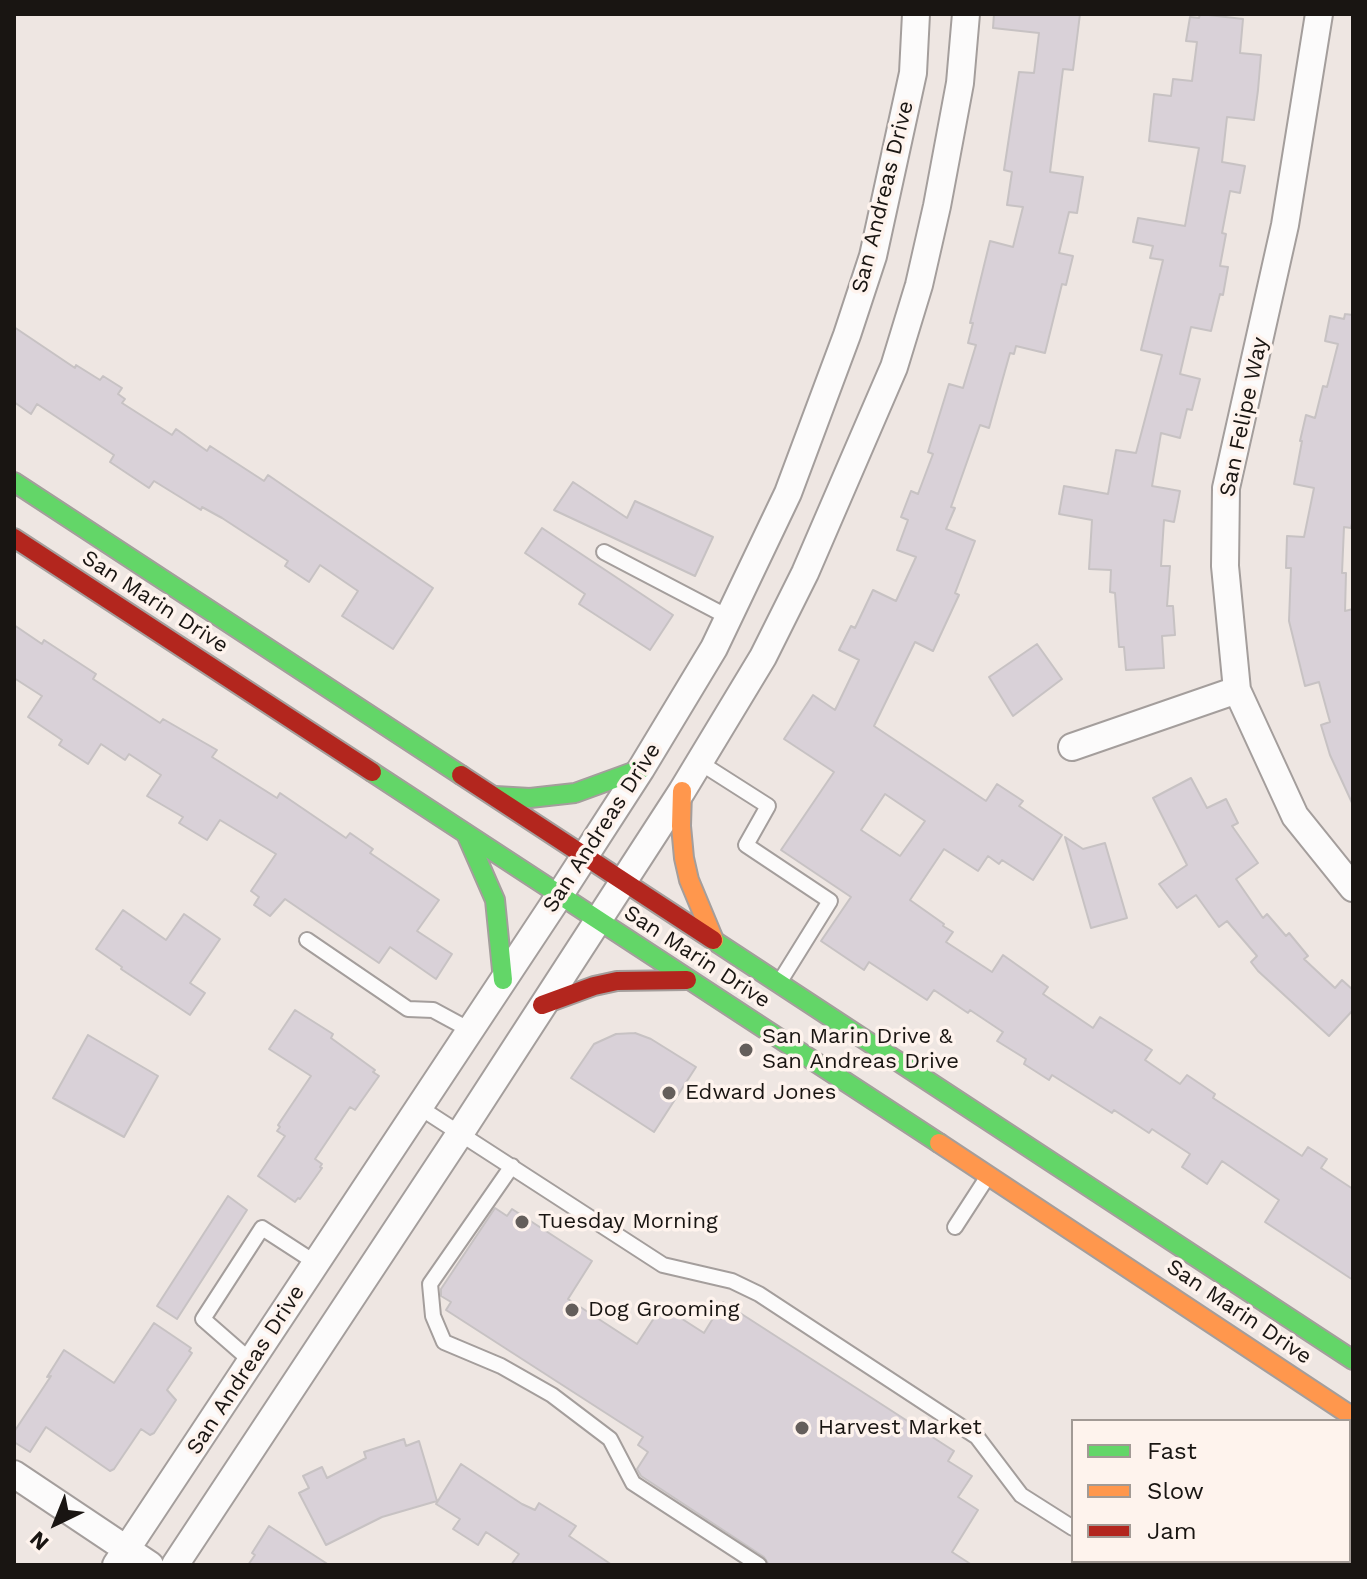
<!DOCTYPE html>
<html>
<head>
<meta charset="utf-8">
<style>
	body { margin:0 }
	#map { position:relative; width:1367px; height:1579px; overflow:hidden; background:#eee6e2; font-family:"Work Sans",sans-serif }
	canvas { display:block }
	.frame { position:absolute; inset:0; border:16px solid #191512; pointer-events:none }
	.legend { position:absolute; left:1071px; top:1419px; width:280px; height:144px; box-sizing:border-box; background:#fef3ed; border:2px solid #a29a95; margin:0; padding:10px 14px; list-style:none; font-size:24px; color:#191512 }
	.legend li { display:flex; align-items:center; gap:16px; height:40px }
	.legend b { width:40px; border:2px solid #a29a95 }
	.north { position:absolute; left:16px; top:1483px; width:80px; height:80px; -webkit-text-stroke:6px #fef3ed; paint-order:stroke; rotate:223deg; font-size:22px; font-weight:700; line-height:32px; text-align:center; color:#191512 }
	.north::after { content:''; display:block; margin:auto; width:28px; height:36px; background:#191512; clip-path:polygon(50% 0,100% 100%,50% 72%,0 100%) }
</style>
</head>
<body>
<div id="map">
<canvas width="1367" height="1579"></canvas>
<div class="frame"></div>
<ul class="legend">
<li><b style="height:10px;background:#63d668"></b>Fast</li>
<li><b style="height:10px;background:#ff974d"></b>Slow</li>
<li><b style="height:10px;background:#b3261e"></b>Jam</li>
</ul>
<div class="north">N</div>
</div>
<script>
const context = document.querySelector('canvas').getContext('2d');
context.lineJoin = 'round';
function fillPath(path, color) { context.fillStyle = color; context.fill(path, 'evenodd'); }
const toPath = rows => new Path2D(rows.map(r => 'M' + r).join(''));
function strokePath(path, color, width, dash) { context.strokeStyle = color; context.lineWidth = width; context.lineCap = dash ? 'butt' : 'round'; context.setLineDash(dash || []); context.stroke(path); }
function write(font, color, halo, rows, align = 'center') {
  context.font = font + ' "Work Sans",sans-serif'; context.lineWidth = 7; context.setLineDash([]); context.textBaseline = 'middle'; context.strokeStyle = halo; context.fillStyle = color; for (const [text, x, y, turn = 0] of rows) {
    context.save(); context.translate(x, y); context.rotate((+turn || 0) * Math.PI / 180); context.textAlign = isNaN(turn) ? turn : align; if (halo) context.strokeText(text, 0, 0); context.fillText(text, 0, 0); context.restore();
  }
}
const building = toPath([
	[994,14,1080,14,1073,70,1063,69,1050,172,1083,177,1077,213,1069,212,1059,253,1073,256,1066,285,1062,284,1045,353,1016,346,1014,354,1010,353,989,428,980,425,951,507,955,508,946,529,975,541,955,593,959,595,933,651,915,642,874,726,986,801,997,784,1023,801,1019,806,1062,835,1033,880,1002,860,999,864,988,856,978,871,944,849,910,900,944,924,943,926,953,932,946,942,992,972,1003,955,1048,987,1043,994,1093,1028,1100,1017,1152,1050,1145,1060,1180,1084,1187,1075,1215,1094,1213,1098,1302,1156,1308,1147,1327,1159,1321,1168,1353,1189,1353,1280,1265,1222,1279,1200,1222,1161,1207,1184,1182,1167,1190,1154,1152,1129,1149,1133,1114,1110,1112,1113,1052,1075,1049,1080,1024,1064,1026,1059,997,1041,1003,1032,970,1010,968,1013,934,990,927,1000,869,962,864,970,821,941,851,897,781,850,834,772,784,739,813,695,835,710,859,660,839,650,851,626,855,628,873,590,896,601,916,557,897,550,908,520,901,517,911,491,918,494,933,454,928,452,949,384,963,388,976,345,968,343,973,323,970,323,990,241,1013,247,1023,207,1007,205,1012,172,1004,170,1019,72,1034,73,1039,33,993,28,994,14],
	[885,794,925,821,900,856,861,830,885,794],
	[1200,14,1243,19,1240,53,1261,55,1258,90,1254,120,1227,117,1222,162,1245,166,1240,193,1230,191,1222,233,1226,234,1220,266,1228,267,1223,295,1220,294,1211,331,1191,327,1180,374,1200,379,1192,410,1187,409,1180,438,1161,433,1152,486,1180,491,1174,522,1164,520,1161,566,1170,566,1167,606,1173,606,1175,635,1162,636,1164,668,1126,670,1124,647,1119,647,1115,593,1110,592,1111,570,1089,569,1092,520,1059,514,1064,486,1108,494,1116,450,1136,453,1162,355,1141,350,1163,260,1150,258,1153,246,1133,242,1138,218,1185,226,1199,148,1149,141,1154,94,1171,96,1173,79,1192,81,1197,42,1186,41,1190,17,1199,18,1200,14],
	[1345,314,1353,315,1353,518,1351,528,1344,527,1342,573,1346,573,1345,611,1353,609,1353,805,1330,755,1321,725,1330,722,1319,682,1305,686,1289,621,1291,568,1286,568,1287,536,1304,537,1314,488,1294,484,1302,441,1300,441,1306,415,1315,418,1323,386,1327,387,1338,344,1325,341,1330,316,1344,319,1345,314],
	[14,327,75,368,76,365,100,380,103,376,122,388,118,394,125,399,122,403,172,435,176,429,207,451,210,446,264,481,268,475,433,588,393,649,342,616,358,591,320,565,309,582,285,566,288,561,222,518,202,507,201,510,154,481,149,488,110,462,114,455,37,404,31,414,14,402,14,327],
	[573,482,627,518,635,501,713,537,695,576,554,510,573,482],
	[542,528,673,615,650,650,579,604,585,594,525,553,542,528],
	[14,625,42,644,44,640,96,674,93,679,160,723,163,719,217,750,212,757,277,798,280,793,346,838,350,833,373,849,370,853,439,900,417,931,452,954,436,979,390,947,379,963,285,899,270,916,254,905,259,897,251,891,276,854,220,820,207,840,179,823,183,817,147,796,161,775,129,754,125,760,101,744,88,764,59,745,62,740,28,717,42,696,14,678,14,625],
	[1037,644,1062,679,1013,716,989,677,1037,644],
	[1191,778,1207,808,1226,799,1238,823,1232,826,1258,863,1236,879,1263,918,1267,914,1286,936,1289,933,1308,956,1304,959,1335,988,1342,980,1353,990,1353,1010,1329,1036,1258,971,1251,962,1257,956,1227,921,1219,927,1196,895,1177,908,1159,884,1187,865,1153,798,1191,778],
	[1065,837,1083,849,1105,843,1127,918,1091,928,1065,837],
	[123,910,166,940,184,914,220,939,190,983,205,993,190,1015,121,969,122,967,96,949,123,910],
	[295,1010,333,1034,331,1038,375,1070,373,1072,379,1076,355,1110,350,1107,315,1159,322,1164,320,1167,322,1168,300,1199,298,1198,295,1202,258,1176,285,1136,277,1131,280,1127,278,1125,311,1076,269,1049,295,1010],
	[635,1033,651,1039,696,1067,654,1132,571,1078,594,1044,616,1034,635,1033],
	[88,1035,158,1076,124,1137,53,1098,88,1035],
	[228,1196,247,1210,177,1319,157,1306,228,1196],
	[495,1208,507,1216,512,1209,592,1261,568,1299,637,1344,662,1306,704,1333,723,1302,954,1451,948,1461,972,1476,958,1497,978,1510,952,1552,972,1565,769,1565,764,1557,641,1476,637,1469,648,1452,638,1445,643,1437,446,1310,451,1302,441,1296,441,1289,495,1208],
	[154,1323,191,1348,189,1351,192,1353,167,1390,176,1400,154,1433,150,1435,141,1429,114,1469,110,1471,46,1427,30,1452,14,1442,14,1432,51,1376,47,1377,64,1350,114,1383,154,1323],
	[404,1439,406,1446,419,1441,437,1501,382,1517,326,1545,299,1493,309,1488,303,1476,322,1467,327,1478,366,1458,364,1452,404,1439],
	[461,1464,522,1504,535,1510,539,1503,576,1526,569,1536,612,1565,511,1565,519,1554,486,1532,478,1545,453,1529,460,1519,436,1504,461,1464],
	[269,1526,329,1565,248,1565,255,1555,252,1553,269,1526]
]);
fillPath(building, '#d9d1d8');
strokePath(building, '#c7c2c3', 2);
const lane = toPath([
	[604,552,728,617],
	[699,762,768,806,746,845,830,901,779,983],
	[307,940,408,1009,433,1010,470,1030],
	[419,1107,663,1265,732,1281,759,1294,977,1437,1021,1495,1073,1528],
	[512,1166,430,1284,433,1316,444,1342,501,1366,552,1395,610,1439,633,1483,759,1565],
	[955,1227,988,1176],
	[251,1361,203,1319,262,1228,316,1263],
	[1349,1523,1353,1526],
	[1121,1561,1126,1565]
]);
const street = toPath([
	[1319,14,1285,225,1226,488,1225,566,1237,690,1295,816,1353,888],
	[1072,747,1237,690],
	[14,1474,150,1565],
	[1349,1504,1353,1498],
	[116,1565,559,896,641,769,714,648,788,493,847,335,873,256,913,73,916,14],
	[175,1565,461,1132,682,791,763,657,805,573,894,367,919,285,937,206,960,83,966,14],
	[1309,1565,1311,1561]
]);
const fast = toPath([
	[14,482,461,775],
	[372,772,939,1143],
	[495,796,530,798,575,793,641,769],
	[467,836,495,900,503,980],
	[713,940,1353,1360]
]);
const slow = toPath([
	[682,791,681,826,684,858,689,880,714,940],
	[939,1143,1353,1417]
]);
const jam = toPath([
	[14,538,372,772],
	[461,775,713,940],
	[542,1005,594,986,617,981,687,980]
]);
strokePath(lane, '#a49e9c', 18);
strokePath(street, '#a49e9c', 30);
strokePath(fast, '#a49e9c', 22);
strokePath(slow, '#a49e9c', 22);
strokePath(jam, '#a49e9c', 22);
strokePath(lane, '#fcfbfb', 14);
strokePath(street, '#fcfbfb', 26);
strokePath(fast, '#63d668', 18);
strokePath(slow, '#ff974d', 18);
strokePath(jam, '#b3261e', 18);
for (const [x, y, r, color] of [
	[746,1050,8,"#645e5b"],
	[669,1093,8,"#645e5b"],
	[522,1222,8,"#645e5b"],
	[572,1310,8,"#645e5b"],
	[802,1428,8,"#645e5b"]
]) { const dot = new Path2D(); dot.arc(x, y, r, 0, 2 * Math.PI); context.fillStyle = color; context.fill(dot); strokePath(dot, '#fef3ed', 3); }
write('22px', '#191512', '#fef3ed', [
	["San Andreas Drive",883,197,-76],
	["San Felipe Way",1244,417,-78],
	["San Marin Drive",155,602,33],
	["San Andreas Drive",602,828,-57],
	["San Marin Drive",697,957,33],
	["San Marin Drive",1239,1312,34],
	["San Andreas Drive",246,1370,-57]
]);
write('22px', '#191512', '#fef3ed', [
	["San Marin Drive &",762,1037],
	["San Andreas Drive",762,1062],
	["Edward Jones",685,1093],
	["Tuesday Morning",538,1222],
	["Dog Grooming",588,1310],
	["Harvest Market",818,1428]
], 'left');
</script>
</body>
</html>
